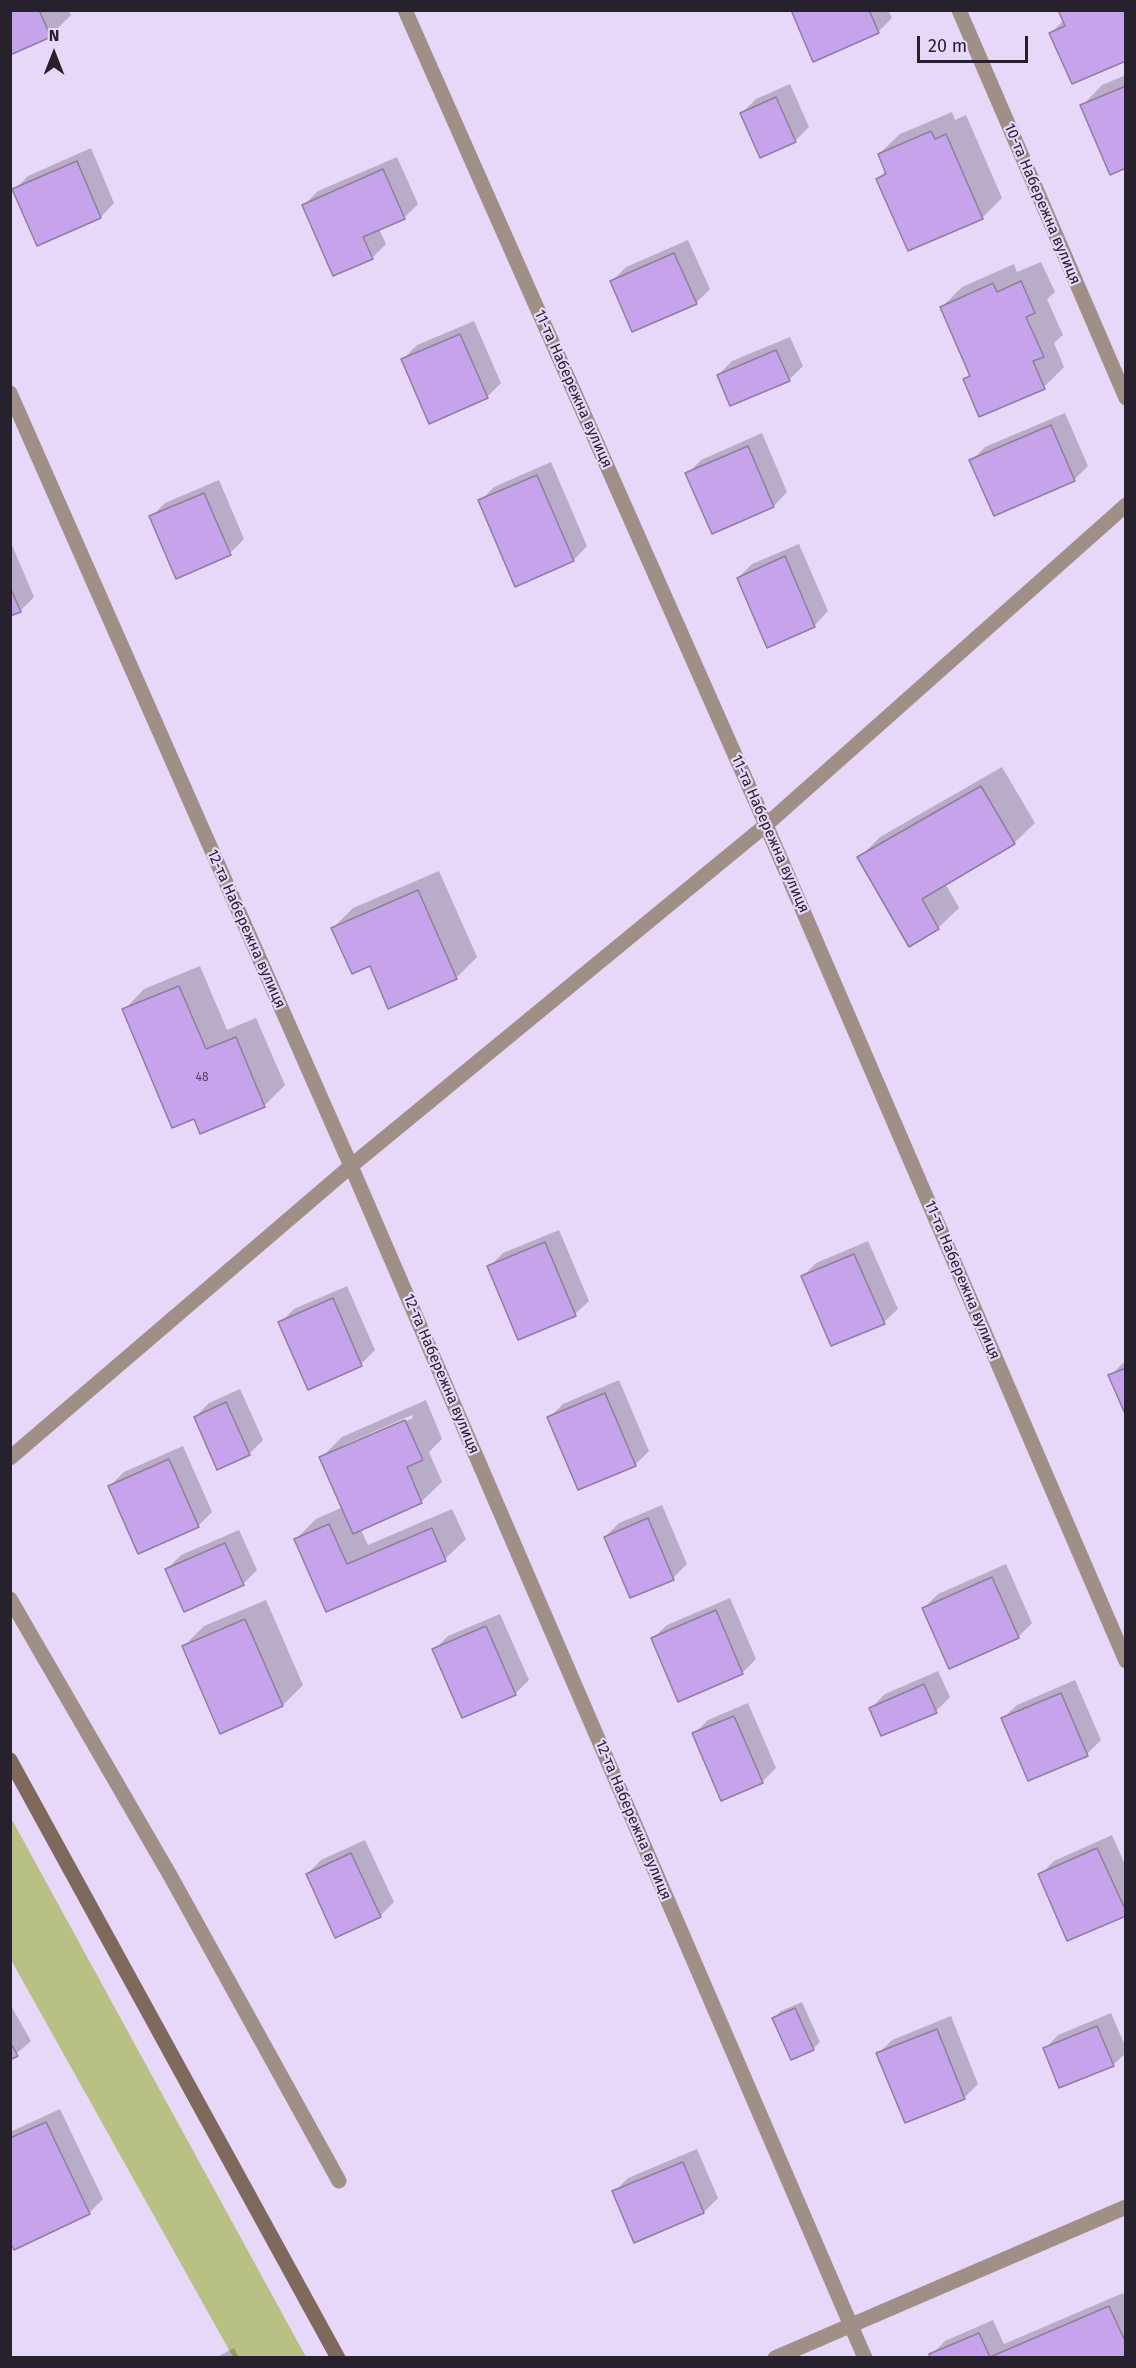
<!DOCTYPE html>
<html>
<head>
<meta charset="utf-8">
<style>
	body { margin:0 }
	#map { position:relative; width:1136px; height:2368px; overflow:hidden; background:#e7d8fa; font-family:"Fira Sans",sans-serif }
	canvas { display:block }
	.frame { position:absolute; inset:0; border:12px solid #26212d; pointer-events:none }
	.north { position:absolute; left:24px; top:24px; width:60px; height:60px; -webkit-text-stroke:4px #e7d8fa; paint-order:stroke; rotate:0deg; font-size:16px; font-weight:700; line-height:24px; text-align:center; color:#26212d }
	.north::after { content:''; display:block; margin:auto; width:21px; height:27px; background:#26212d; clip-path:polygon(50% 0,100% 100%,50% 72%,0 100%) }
	.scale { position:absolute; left:917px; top:36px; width:111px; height:27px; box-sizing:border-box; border:3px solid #26212d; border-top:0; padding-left:8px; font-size:18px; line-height:21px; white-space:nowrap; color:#26212d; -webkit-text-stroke:4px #e7d8fa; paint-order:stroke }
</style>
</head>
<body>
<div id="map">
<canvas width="1136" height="2368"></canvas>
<div class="frame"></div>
<div class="north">N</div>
<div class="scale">20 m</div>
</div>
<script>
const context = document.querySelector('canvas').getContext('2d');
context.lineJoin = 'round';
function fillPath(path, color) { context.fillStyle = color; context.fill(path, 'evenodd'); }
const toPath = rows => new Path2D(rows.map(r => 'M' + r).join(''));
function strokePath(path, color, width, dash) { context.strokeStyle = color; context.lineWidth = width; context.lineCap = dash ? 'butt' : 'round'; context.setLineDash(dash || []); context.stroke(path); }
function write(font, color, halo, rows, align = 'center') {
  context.font = font + ' "Fira Sans",sans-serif'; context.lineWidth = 4.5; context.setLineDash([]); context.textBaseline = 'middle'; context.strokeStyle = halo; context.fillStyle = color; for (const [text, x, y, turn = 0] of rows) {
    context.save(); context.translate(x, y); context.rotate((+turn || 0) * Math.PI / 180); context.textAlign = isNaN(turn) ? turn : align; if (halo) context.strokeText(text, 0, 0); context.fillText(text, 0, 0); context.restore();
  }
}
fillPath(toPath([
	[10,1818,11,1818,306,2357,233,2357,11,1960]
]), '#b9c083');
fillPath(toPath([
	[10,10,68,10,71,15,50,36],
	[793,10,888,10,892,18,878,32],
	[1126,10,1051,33,1064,20],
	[1126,75,1126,167,1082,106,1102,85],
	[790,84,809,127,795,141,742,113,756,99],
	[952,112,955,120,966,115,1002,198,982,218,878,179,886,171,879,154,900,134],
	[91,148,114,203,101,217,37,244,14,190,28,176],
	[397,157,418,204,404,218,379,229,386,244,372,258,304,205,318,191],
	[688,240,710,289,696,303,612,281,626,267],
	[1041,262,1055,292,1047,299,1063,335,1054,343,1064,367,1044,387,964,380,971,373,942,307,962,287,1014,264,1017,272],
	[474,321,501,383,487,397,403,359,417,345],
	[790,337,803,366,789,380,718,375,732,361],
	[1065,413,1088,466,1074,480,971,461,985,447],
	[762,433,787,492,774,506,687,474,701,460],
	[551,462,587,546,574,560,480,501,494,487],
	[219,480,244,539,230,553,151,517,165,503],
	[799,544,828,611,815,625,767,646,738,578,752,564],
	[12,545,34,597,20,611,10,615,10,546],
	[1002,767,1035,823,1014,843,945,883,959,908,938,928,859,858,880,837],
	[439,871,477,957,456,978,370,964,333,928,353,908],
	[200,966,227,1030,256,1018,285,1085,264,1106,194,1118,124,1010,144,989],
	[559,1230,589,1301,575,1314,489,1267,503,1253],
	[868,1241,898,1309,884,1322,802,1277,816,1263],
	[347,1286,375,1350,361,1364,308,1388,280,1323,294,1309],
	[1126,1360,1126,1412,1110,1376],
	[619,1380,649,1451,635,1465,549,1418,563,1404],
	[240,1389,263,1440,249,1454,195,1417,209,1403],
	[426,1400,442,1439,429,1452,442,1482,421,1502,360,1528,368,1545,452,1509,466,1539,445,1559,327,1610,296,1539,316,1519,343,1507,321,1458,342,1437],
	[412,1415,413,1418,344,1448,344,1445],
	[183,1446,212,1512,198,1526,110,1486,124,1472],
	[662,1505,687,1564,673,1578,605,1537,619,1523],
	[239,1530,257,1570,243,1584,167,1569,181,1555],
	[1006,1564,1032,1623,1018,1637,924,1608,938,1594],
	[730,1598,756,1659,742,1673,653,1638,667,1625],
	[266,1600,303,1685,283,1705,184,1646,204,1626],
	[500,1614,529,1680,515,1694,434,1650,448,1636],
	[938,1671,950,1697,936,1711,871,1708,885,1694],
	[1075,1680,1101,1740,1087,1754,1003,1718,1017,1705],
	[748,1703,776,1768,762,1782,694,1734,708,1720],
	[1112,1835,1126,1867,1126,1914,1040,1875,1054,1861],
	[365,1840,394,1902,380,1916,307,1874,321,1860],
	[802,2002,820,2042,813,2049,774,2018,781,2011],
	[10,2004,31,2041,10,2059],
	[1111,2013,1126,2048,1126,2053,1113,2065,1045,2049,1058,2035],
	[951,2016,978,2084,964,2098,878,2054,892,2040],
	[60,2109,103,2199,89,2213,10,2239,10,2132],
	[697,2149,718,2198,704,2212,614,2192,628,2178],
	[1123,2293,1126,2298,1126,2358,932,2358,931,2355,945,2341,993,2320,1004,2344],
	[234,2348,239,2358,215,2358]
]), '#0003');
const building = toPath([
	[10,10,39,10,51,37,10,55,10,10],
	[791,10,869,10,879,33,813,62,791,10],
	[1058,10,1126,10,1126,61,1072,84,1049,33,1065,26,1058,10],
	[1126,86,1126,168,1110,175,1080,105,1126,86],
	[776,97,796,142,760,158,740,113,776,97],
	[931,131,935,139,946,134,983,219,908,251,876,179,886,174,878,154,931,131],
	[77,161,101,218,37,246,12,189,77,161],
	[383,169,405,219,363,237,373,259,333,276,302,205,383,169],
	[674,253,697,304,632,332,610,281,674,253],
	[1021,281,1035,313,1026,317,1044,357,1033,361,1045,389,979,417,963,379,970,376,940,307,993,283,997,292,1021,281],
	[460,334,488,398,429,424,401,359,460,334],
	[776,350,790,381,730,406,717,375,776,350],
	[1051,425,1075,481,994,516,969,460,1051,425],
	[748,446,774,507,712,534,685,473,748,446],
	[537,475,574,561,515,587,478,500,537,475],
	[204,493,231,555,176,579,149,516,204,493],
	[785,556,815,627,767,648,737,578,785,556],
	[10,587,21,612,10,616,10,587],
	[981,786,1015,844,922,899,939,929,909,947,857,857,981,786],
	[418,890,457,979,388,1009,370,966,352,974,331,928,418,890],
	[179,986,206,1049,236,1037,265,1107,200,1134,194,1119,172,1128,122,1009,179,986],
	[545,1242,576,1316,518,1340,487,1266,545,1242],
	[854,1254,885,1324,831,1346,801,1276,854,1254],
	[333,1298,362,1366,308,1390,278,1322,333,1298],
	[1126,1368,1126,1416,1108,1375,1126,1368],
	[605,1393,636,1466,578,1490,547,1417,605,1393],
	[226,1402,250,1455,217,1470,194,1417,226,1402],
	[405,1420,423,1460,407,1467,422,1503,353,1534,319,1457,405,1420],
	[169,1459,199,1527,138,1554,108,1486,169,1459],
	[648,1518,674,1580,630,1598,604,1537,648,1518],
	[329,1524,347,1564,432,1528,446,1561,326,1612,294,1539,329,1524],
	[225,1543,244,1585,184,1612,165,1569,225,1543],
	[992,1577,1019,1638,949,1669,922,1608,992,1577],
	[716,1610,743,1674,678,1702,651,1638,716,1610],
	[245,1619,283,1706,220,1734,182,1646,245,1619],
	[486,1626,516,1695,462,1718,432,1649,486,1626],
	[924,1684,937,1713,881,1736,869,1708,924,1684],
	[1061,1693,1088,1756,1028,1781,1001,1718,1061,1693],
	[734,1716,763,1783,721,1801,692,1733,734,1716],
	[1097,1848,1126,1911,1126,1916,1067,1941,1038,1874,1097,1848],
	[351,1853,381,1917,335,1938,306,1874,351,1853],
	[795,2008,814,2050,791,2060,772,2018,795,2008],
	[1097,2026,1114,2066,1059,2088,1043,2048,1097,2026],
	[937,2029,965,2099,905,2123,876,2053,937,2029],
	[10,2042,18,2056,10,2060,10,2042],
	[46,2122,90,2214,14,2250,10,2243,10,2138,46,2122],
	[683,2162,704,2213,634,2243,612,2191,683,2162],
	[1109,2306,1126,2343,1126,2358,930,2358,929,2354,979,2333,990,2357,1109,2306]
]);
fillPath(building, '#c6a3eb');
strokePath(building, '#8d7e9d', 1.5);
strokePath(toPath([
	[10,1599,171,1877,339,2181]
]), '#9f8f87', 15);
strokePath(toPath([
	[405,10,766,825,1126,1661],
	[959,10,1126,398],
	[10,393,351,1166,865,2358],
	[10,1458,351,1166,766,825,1126,505],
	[775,2358,1126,2207]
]), '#9f8f87', 15);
strokePath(toPath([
	[10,1760,338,2358]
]), '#7f695d', 15);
write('12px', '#4e425c', null, [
	["48",202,1078]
]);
write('15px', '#26212d', '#e7d8fa', [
	["10-та Набережна вулиця",1042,204,67],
	["11-та Набережна вулиця",573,389,66],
	["11-та Набережна вулиця",770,834,66],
	["12-та Набережна вулиця",246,929,66],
	["11-та Набережна вулиця",962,1280,67],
	["12-та Набережна вулиця",441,1374,67],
	["12-та Набережна вулиця",633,1820,67]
]);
</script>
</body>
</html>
